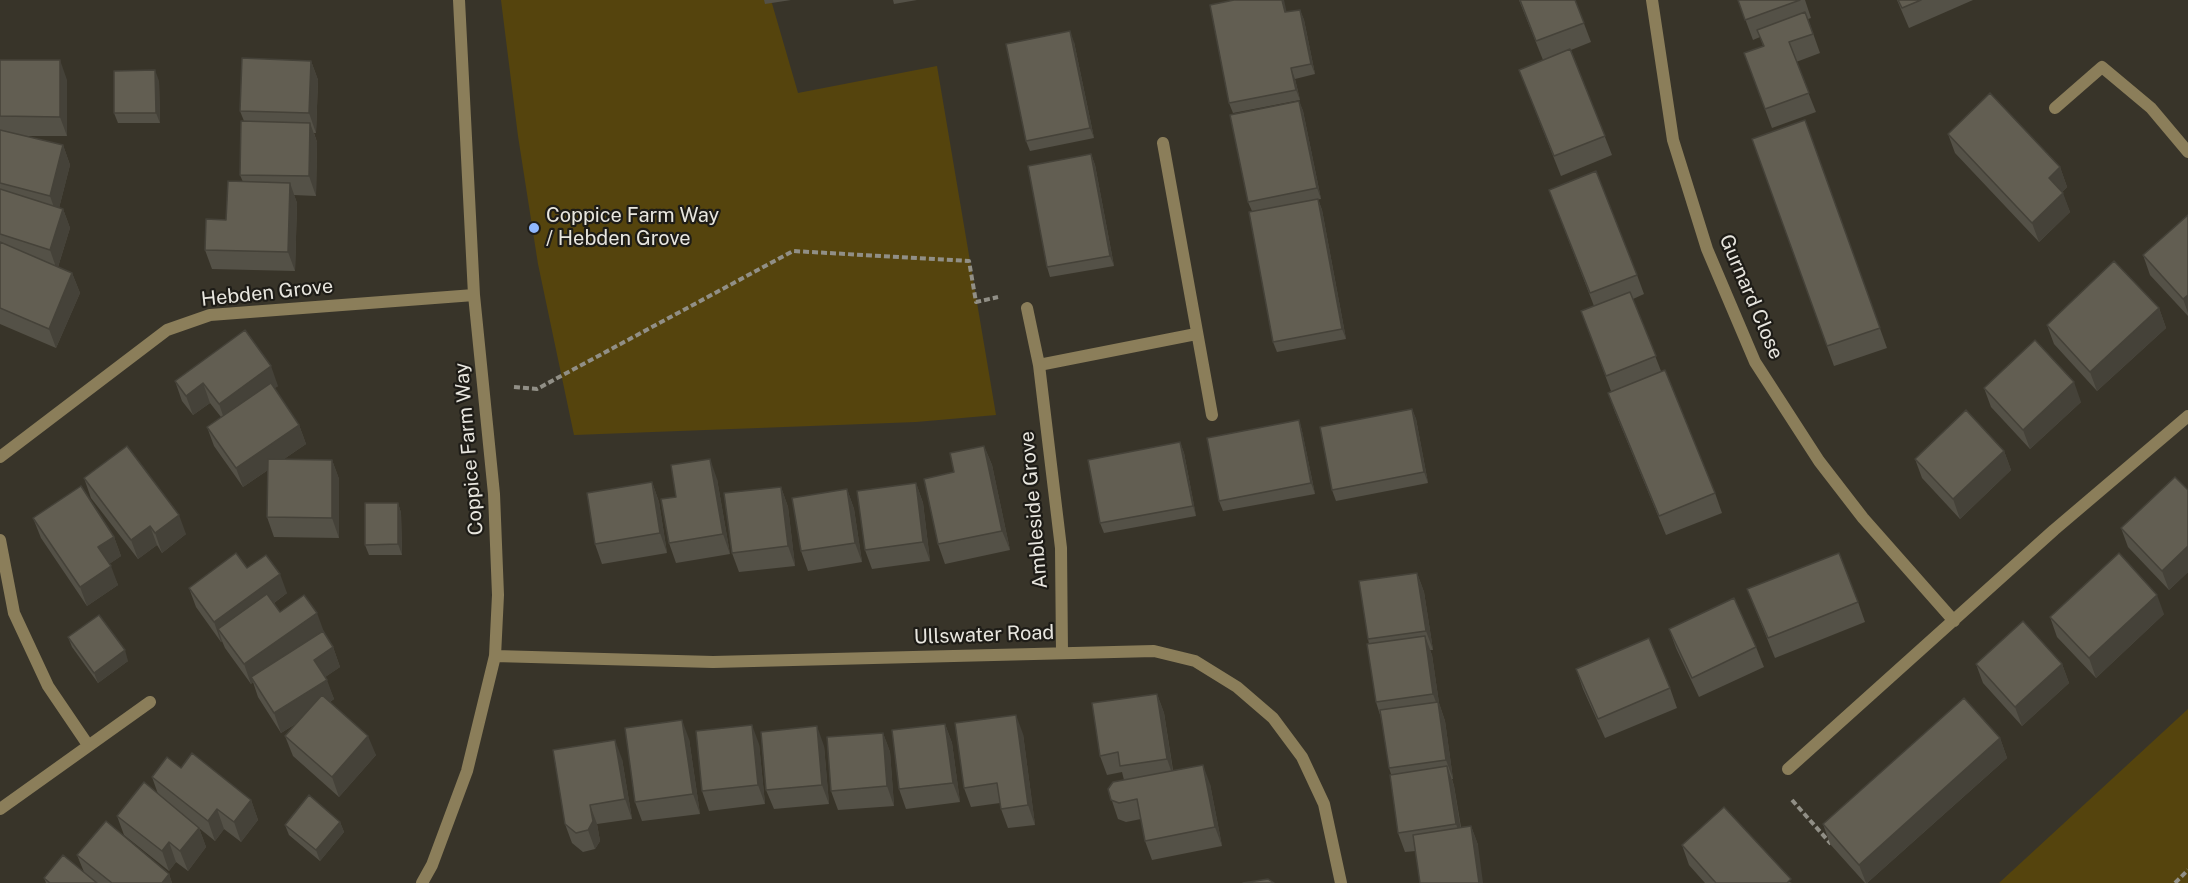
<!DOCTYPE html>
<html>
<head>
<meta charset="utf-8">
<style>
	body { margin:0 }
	canvas { display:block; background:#383429 }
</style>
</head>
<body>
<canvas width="2188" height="883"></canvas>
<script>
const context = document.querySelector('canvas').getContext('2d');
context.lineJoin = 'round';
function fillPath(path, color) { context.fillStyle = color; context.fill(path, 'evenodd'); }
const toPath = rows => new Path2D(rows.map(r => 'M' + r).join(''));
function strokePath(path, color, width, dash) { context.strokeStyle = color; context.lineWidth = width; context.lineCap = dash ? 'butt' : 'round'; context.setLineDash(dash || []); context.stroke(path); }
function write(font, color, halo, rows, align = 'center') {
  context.font = font + ' "Public Sans",sans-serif'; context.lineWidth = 4.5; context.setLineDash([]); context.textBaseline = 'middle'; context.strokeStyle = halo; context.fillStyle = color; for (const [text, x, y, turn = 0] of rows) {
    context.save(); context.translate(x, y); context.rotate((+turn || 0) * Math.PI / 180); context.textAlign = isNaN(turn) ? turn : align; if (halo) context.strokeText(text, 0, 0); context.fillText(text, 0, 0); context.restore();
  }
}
fillPath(toPath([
	[501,0,771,0,798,93,937,66,996,415,916,422,574,435,538,264,518,136],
	[2188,709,2188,883,1999,883,2150,744]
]), '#55440d');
strokePath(toPath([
	[514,387,537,389,793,251,969,261,976,302,998,297],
	[1792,800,1831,844],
	[2175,883,2188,870]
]), '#918f86', 4, [6, 3]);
strokePath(toPath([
	[1652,0,1673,140,1707,249,1755,362,1819,461,1863,518,1954,621],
	[2055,108,2102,67,2151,108,2188,152],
	[1163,143,1212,415],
	[1027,308,1039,365,1061,548,1062,653],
	[1039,365,1196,334],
	[0,457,167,330,210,315,474,295],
	[0,540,14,613,48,686,88,745],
	[495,656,713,662,1154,651,1195,661,1237,687,1273,718,1302,757,1324,804,1341,883],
	[1788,769,2054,530,2188,416],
	[0,809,150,702],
	[422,883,432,865,467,771,495,656,498,595,494,494,474,295,459,0]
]), '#8b7e5a', 12);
fillPath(toPath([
	[764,0,791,0,765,4],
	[893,0,917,0,894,4],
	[1519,0,1575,0,1591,42,1571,50,1612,155,1561,176,1519,70,1543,60],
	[1738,0,1805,0,1811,18,1808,19,1820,53,1796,62,1816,112,1772,128,1744,53,1763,46,1760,37,1753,40],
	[1897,0,1973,0,1909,28],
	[1300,10,1304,20,1315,74,1295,79,1300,100,1233,113,1229,103,1286,12],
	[1074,42,1094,138,1030,151,1026,141],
	[0,60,67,80,67,136,25,136,63,145,70,165,59,208,63,209,70,228,58,267,72,273,80,293,56,348,0,324],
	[311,61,318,80,316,133,314,133,317,142,316,196,294,195,297,203,295,271,212,269,205,250,226,220,243,182,240,175,244,121,240,111],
	[159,81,160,123,118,123,114,113],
	[1299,101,1303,111,1321,199,1314,200,1318,199,1322,210,1346,339,1277,352,1273,342,1252,211,1248,202],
	[1805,120,1887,348,1834,366,1752,139],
	[1948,134,2060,167,2067,187,2062,192,2070,212,2039,242,1955,153],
	[1091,154,1095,165,1114,266,1050,277,1047,267],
	[1549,190,1637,275,1644,294,1633,299,1661,371,1715,493,1722,513,1666,535,1615,412,1608,393,1611,391,1581,311,1594,306],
	[2188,215,2188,316,2150,275,2143,255],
	[2159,308,2166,328,2097,391,2054,344,2047,325],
	[175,381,278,386,274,388,299,425,306,444,284,459,332,460,339,479,339,538,274,537,267,517,268,470,243,487,214,446,207,427,221,417,210,403,193,415,182,401],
	[1984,388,2081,402,2030,449,1991,407],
	[1412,409,1416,419,1428,483,1336,501,1332,490],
	[1299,420,1302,431,1315,494,1223,511,1219,501],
	[1180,442,1184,453,1196,516,1104,533,1100,523],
	[984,446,992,465,1010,550,945,564,938,544,954,472],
	[2004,451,2011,470,1960,519,1922,478,1915,459],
	[84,478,186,534,162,553,157,545,138,559,91,498],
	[717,479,730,554,676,563,669,543,676,497],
	[652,482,659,502,667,553,602,564,595,544],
	[916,483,923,503,930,561,872,569,865,550],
	[781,487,788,507,795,566,739,572,732,553],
	[847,489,854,509,862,562,808,571,801,551],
	[2188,490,2188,572,2169,590,2128,547,2121,528],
	[398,503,401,513,402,555,369,555,365,545],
	[33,518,114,537,121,556,109,564,118,585,87,606,41,538],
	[247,568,287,593,274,603,280,612,324,632,333,647,340,667,325,677,334,699,330,702,376,755,339,797,293,756,285,736,297,723,281,733,258,697,253,682,251,684,225,648,222,641,221,642,196,607,189,588],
	[1417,573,1424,592,1433,650,1430,650,1432,655,1439,703,1445,721,1453,779,1452,779,1454,786,1461,827,1471,826,1478,845,1405,852,1398,833,1391,774,1389,768,1381,718,1376,702,1369,644,1368,639],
	[1747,589,1858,602,1865,622,1775,658],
	[2164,614,2096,678,2057,637,2050,617],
	[1669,629,1756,647,1764,667,1699,697,1676,648],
	[68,637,128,661,98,683,72,647],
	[1976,664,2062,664,2069,683,2022,726,1983,683],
	[1576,669,1670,688,1677,708,1605,738,1583,689],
	[1157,694,1164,713,1173,770,1210,784,1222,846,1152,860,1145,841,1141,819,1126,822,1118,819,1108,789,1124,780,1122,772,1107,775,1100,756],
	[945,724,952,743,960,802,906,809,899,789],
	[883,733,890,752,894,806,838,810,831,791],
	[1023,734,1035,825,1008,828,1001,809,1000,803,971,807,964,788],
	[2000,738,2007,758,1867,883,1865,883,1830,844,1823,824],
	[689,739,700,814,642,821,635,802],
	[759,744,765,804,709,811,702,791],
	[824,746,829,804,774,809,766,790],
	[622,759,632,819,597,824,600,841,595,849,583,852,572,843,565,824],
	[152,777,251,800,258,820,241,842,224,829,215,841,199,828,206,847,188,871,176,862,169,871,124,835,117,816,158,794],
	[340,822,344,832,320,861,289,835,285,825],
	[1682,845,1792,883,1705,883,1689,865],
	[77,855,169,874,172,883,46,883,44,878,84,872]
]), '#545147');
fillPath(toPath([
	[1282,0,1284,0,1289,23,1285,12],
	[1300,10,1304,20,1315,74,1311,64],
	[1070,31,1074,42,1094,138,1090,128],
	[60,60,67,80,67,136,60,117],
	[311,61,318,80,316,133,309,113],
	[1291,68,1295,79,1300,100,1296,90],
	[155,70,159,81,160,123,156,113],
	[1299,101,1303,111,1321,199,1317,188],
	[310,123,317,142,316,196,309,176],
	[63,145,70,165,57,216,50,196],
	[1091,154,1095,165,1114,266,1110,256],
	[2060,167,2067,187,2056,198,2049,178],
	[290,183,297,203,295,271,288,252],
	[2063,193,2070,212,2039,242,2032,223],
	[1318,199,1322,210,1346,339,1342,329],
	[63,209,70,228,57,270,50,250],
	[72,273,80,293,56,348,49,329],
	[2188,295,2188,313,2183,299],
	[2159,308,2166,328,2097,391,2090,372],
	[271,366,278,386,226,424,219,404],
	[2074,382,2081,402,2030,449,2023,430],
	[203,383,210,403,193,415,186,396],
	[1412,409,1416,419,1428,483,1424,472],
	[1299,420,1302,431,1315,494,1311,483],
	[299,425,306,444,243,487,236,468],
	[1180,442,1184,453,1196,516,1193,506],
	[984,446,992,465,1010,550,1002,531],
	[2004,451,2011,470,1960,519,1953,499],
	[710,459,717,479,730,554,723,534],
	[332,460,339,479,339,538,332,518],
	[652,482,659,502,667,553,660,533],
	[916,483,923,503,930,561,923,542],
	[781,487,788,507,795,566,788,546],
	[847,489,854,509,862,562,855,543],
	[398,503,401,513,402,555,398,544],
	[179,515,186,534,162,553,155,533],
	[150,526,157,545,138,559,131,540],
	[114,537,121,556,106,566,98,547],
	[2188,546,2188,572,2169,590,2162,571],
	[111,566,118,585,87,606,80,587],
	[1417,573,1424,592,1433,650,1426,631],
	[280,574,287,593,225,639,218,629,222,641,221,642,214,622],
	[2157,595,2164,614,2096,678,2089,658],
	[317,613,324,632,251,677,253,682,251,684,244,664],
	[1425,636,1432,655,1439,703,1445,721,1453,779,1446,760,1440,713,1433,694],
	[333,647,340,667,321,680,314,660],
	[125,650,128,661,98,683,94,673],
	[2062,664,2069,683,2022,726,2015,707],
	[327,680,334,699,281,733,274,713],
	[1157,694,1164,713,1174,779,1167,759],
	[1016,715,1023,734,1035,825,1028,805],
	[682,720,689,739,700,814,693,794],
	[945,724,952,743,960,802,953,783],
	[752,725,759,744,765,804,758,785],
	[817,726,824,746,829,804,822,785],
	[883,733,890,752,894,806,887,786],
	[368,736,376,755,339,797,332,777],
	[2000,738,2007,758,1867,883,1866,883,1859,865],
	[615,740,622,759,632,819,625,799],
	[1203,765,1210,784,1222,846,1215,827],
	[1447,766,1454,786,1463,844,1456,824],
	[251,800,258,820,241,842,234,822],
	[590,805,597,824,600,841,595,849,588,830],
	[217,809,224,829,215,841,208,821],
	[340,822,344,832,320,861,316,850],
	[1471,826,1478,845,1483,883,1479,883],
	[199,828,206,847,188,871,180,851],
	[169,842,176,862,169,871,162,851],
	[169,874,172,883,162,883]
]), '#454239');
const building = toPath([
	[1234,0,1282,0,1285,12,1300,10,1311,64,1291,68,1296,90,1229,103,1210,5,1234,0],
	[1520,0,1575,0,1584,23,1536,41,1520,0],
	[1738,0,1800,0,1745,20,1738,0],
	[1898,0,1921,0,1902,8,1898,0],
	[1805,12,1813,34,1789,42,1809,93,1765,109,1744,53,1764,46,1757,30,1805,12],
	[1070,31,1090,128,1026,141,1006,44,1070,31],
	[1570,49,1605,136,1554,156,1519,70,1570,49],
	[242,58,311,61,309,113,240,111,242,58],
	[0,60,60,60,60,117,0,116,0,60],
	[155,70,156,113,114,113,114,71,155,70],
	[1990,93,2060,167,2049,178,2063,193,2032,223,1948,134,1990,93],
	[1299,101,1317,188,1248,202,1230,115,1299,101],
	[1805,120,1880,328,1827,346,1752,139,1805,120],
	[241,121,310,123,309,176,240,175,241,121],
	[0,130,63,145,50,196,0,183,0,130],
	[1091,154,1110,256,1047,267,1028,166,1091,154],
	[1596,171,1637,275,1590,293,1549,190,1596,171],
	[228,181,290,183,288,252,205,250,206,219,226,220,228,181],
	[0,189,63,209,50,250,0,234,0,189],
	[1318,199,1342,329,1273,342,1249,212,1318,199],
	[2188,215,2188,295,2183,299,2143,255,2188,215],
	[0,242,72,273,49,329,0,308,0,242],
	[2114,261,2159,308,2090,372,2047,325,2114,261],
	[1630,292,1656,356,1606,376,1581,311,1630,292],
	[245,330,271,366,219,404,203,383,186,396,175,381,245,330],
	[2035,340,2074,382,2023,430,1984,388,2035,340],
	[1665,370,1715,493,1659,516,1608,393,1665,370],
	[271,383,299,425,236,468,207,427,271,383],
	[1412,409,1424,472,1332,490,1320,427,1412,409],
	[1966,410,2004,451,1953,499,1915,459,1966,410],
	[1299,420,1311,483,1219,501,1207,438,1299,420],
	[1180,442,1193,506,1100,523,1088,460,1180,442],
	[127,446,179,515,155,533,150,526,131,540,84,478,127,446],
	[984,446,1002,531,938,544,924,479,954,472,950,453,984,446],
	[268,459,332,460,332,518,267,517,268,459],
	[710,459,723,534,669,543,661,499,676,497,671,465,710,459],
	[2175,477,2188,490,2188,546,2162,571,2121,528,2175,477],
	[652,482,660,533,595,544,587,493,652,482],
	[916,483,923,542,865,550,857,491,916,483],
	[81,486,114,537,98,547,111,566,80,587,33,518,81,486],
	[781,487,788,546,732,553,724,493,781,487],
	[847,489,855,543,801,551,792,498,847,489],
	[365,503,398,503,398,544,365,545,365,503],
	[236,553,247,568,266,555,280,574,214,622,189,588,236,553],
	[1839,553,1858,602,1768,638,1747,589,1839,553],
	[2119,553,2157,595,2089,658,2050,617,2119,553],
	[1417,573,1426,631,1368,639,1359,581,1417,573],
	[267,594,280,612,304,595,317,613,244,664,218,629,267,594],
	[1734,598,1756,647,1692,678,1669,629,1734,598],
	[99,615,125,650,94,673,68,637,99,615],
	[2023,621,2062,664,2015,707,1976,664,2023,621],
	[323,631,333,647,314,660,327,680,274,713,251,677,323,631],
	[1425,636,1433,694,1376,702,1367,644,1425,636],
	[1649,638,1670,688,1598,719,1576,669,1649,638],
	[1157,694,1167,759,1120,766,1118,752,1100,756,1092,703,1157,694],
	[322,695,368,736,332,777,285,736,322,695],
	[1964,698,2000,738,1859,865,1823,824,1964,698],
	[1438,702,1446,760,1389,768,1380,710,1438,702],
	[1016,715,1028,805,1001,809,997,783,964,788,955,723,1016,715],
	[682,720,693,794,635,802,625,728,682,720],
	[945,724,953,783,899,789,892,730,945,724],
	[752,725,758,785,702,791,696,731,752,725],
	[817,726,822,785,766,790,761,732,817,726],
	[883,733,887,786,831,791,827,737,883,733],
	[615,740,625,799,590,805,593,821,588,830,576,833,565,824,553,750,615,740],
	[192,753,251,800,234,822,217,809,208,821,152,777,167,757,181,768,192,753],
	[1203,765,1215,827,1145,841,1137,799,1119,803,1111,800,1108,789,1113,782,1203,765],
	[1447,766,1456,824,1398,833,1390,775,1447,766],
	[144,782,199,828,180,851,169,842,162,851,117,816,144,782],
	[309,795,340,822,316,850,285,825,309,795],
	[1724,807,1791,879,1787,883,1716,883,1682,845,1724,807],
	[106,821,169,874,162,883,112,883,77,855,106,821],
	[1471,826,1479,883,1420,883,1413,835,1471,826],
	[63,855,97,883,50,883,44,878,63,855],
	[1268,879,1274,883,1243,883,1268,879]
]);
fillPath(building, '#625e52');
strokePath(building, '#454239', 1.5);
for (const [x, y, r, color] of [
	[534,228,6,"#90b8fd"]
]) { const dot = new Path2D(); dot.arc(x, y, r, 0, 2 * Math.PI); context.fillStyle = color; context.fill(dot); strokePath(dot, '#1e1c17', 2); }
write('20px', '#e8e6df', '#1e1c17', [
	["Coppice Farm Way",546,216],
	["/ Hebden Grove",546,239]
], 'left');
write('20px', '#e8e6df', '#1e1c17', [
	["Hebden Grove",267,293,-6],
	["Gurnard Close",1751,297,67],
	["Coppice Farm Way",469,449,-95],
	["Ambleside Grove",1034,510,-95],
	["Ullswater Road",984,635,-2]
]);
</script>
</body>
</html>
